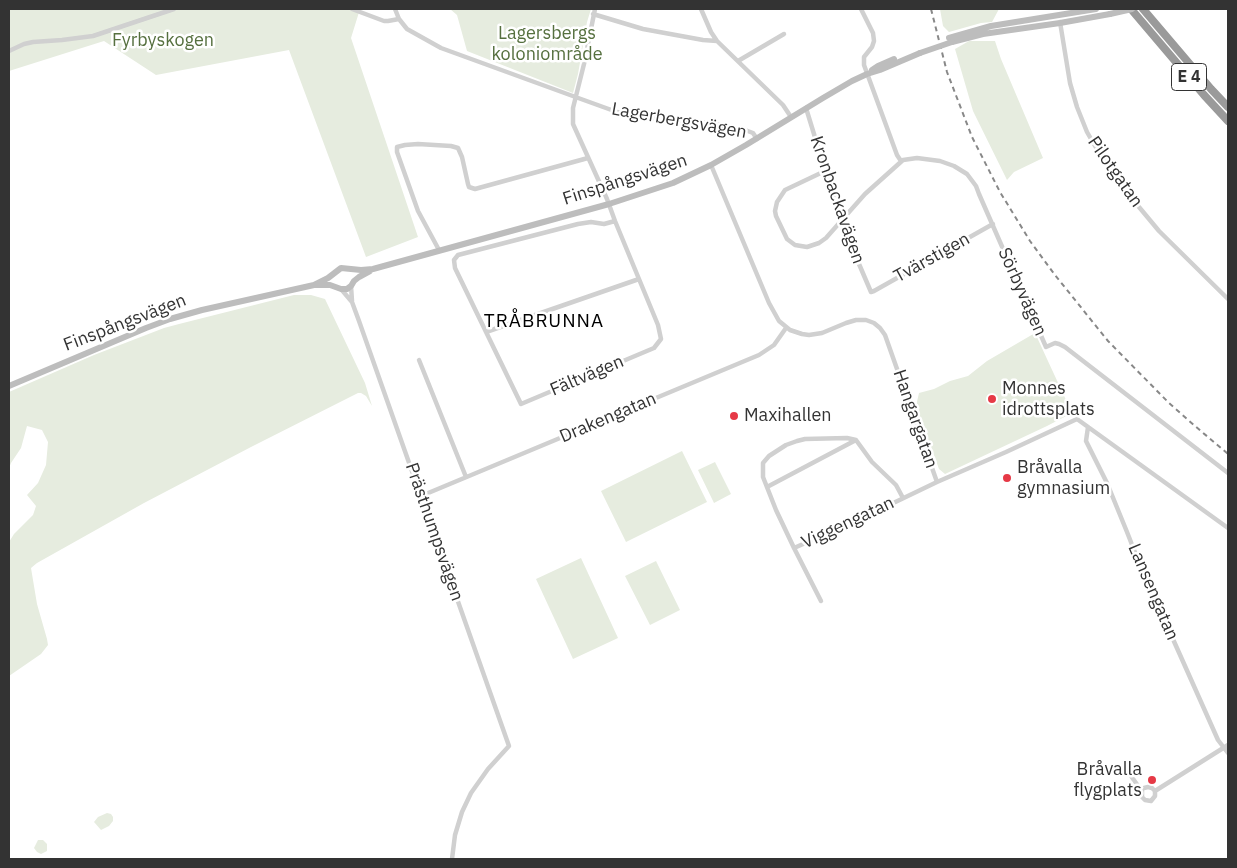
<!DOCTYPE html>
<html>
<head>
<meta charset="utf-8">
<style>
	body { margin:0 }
	#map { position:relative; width:1237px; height:868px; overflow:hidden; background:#fff; font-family:"IBM Plex Sans",sans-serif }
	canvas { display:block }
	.frame { position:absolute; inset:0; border:10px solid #333; pointer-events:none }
</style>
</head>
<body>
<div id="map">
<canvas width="1237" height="868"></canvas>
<div class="frame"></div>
</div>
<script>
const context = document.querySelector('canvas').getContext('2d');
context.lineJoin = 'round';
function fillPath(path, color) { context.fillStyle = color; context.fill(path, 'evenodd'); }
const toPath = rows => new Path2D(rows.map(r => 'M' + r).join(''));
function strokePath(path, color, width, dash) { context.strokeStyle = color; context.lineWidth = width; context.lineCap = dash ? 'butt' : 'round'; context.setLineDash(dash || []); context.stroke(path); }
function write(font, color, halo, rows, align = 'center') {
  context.font = font + ' "IBM Plex Sans",sans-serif'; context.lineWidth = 5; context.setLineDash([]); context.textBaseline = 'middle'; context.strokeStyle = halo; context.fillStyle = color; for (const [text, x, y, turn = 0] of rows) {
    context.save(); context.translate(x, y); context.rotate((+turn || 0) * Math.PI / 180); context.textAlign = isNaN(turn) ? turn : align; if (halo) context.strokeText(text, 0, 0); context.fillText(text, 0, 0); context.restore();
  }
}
fillPath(toPath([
	[9,9,360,9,351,38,418,237,366,257,289,50,156,75,104,41,9,71],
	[450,9,591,9,587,22,578,74,573,93,467,51,457,15],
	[940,9,999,9,992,22,981,23,949,32,943,26],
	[969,41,995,41,1001,59,1043,158,1014,172,1007,180,973,111,955,49],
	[294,295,311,295,325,299,365,383,372,406,366,396,361,393,358,393,251,447,144,503,37,563,31,568,37,604,47,639,48,645,41,654,9,676,9,542,14,534,33,515,36,506,27,495,38,483,46,465,48,442,42,430,27,426,21,448,11,463,9,468,10,474,9,473,9,392,94,355,164,328,179,324],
	[1035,333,1072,413,1047,426,945,474,939,469,916,406,919,393,934,389,950,381,968,376,987,361],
	[682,451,707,502,626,542,601,491],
	[715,462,731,494,714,503,698,470],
	[581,558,618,638,573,659,536,579],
	[656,561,680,610,650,625,625,576],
	[107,813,111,814,113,817,113,821,109,826,101,830,94,822,98,817],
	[38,840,43,840,47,844,47,851,41,854,37,852,34,848]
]), '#e6ecdf');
strokePath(toPath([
	[352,9,384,21,388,21,399,19],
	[395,9,399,19,407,29,441,48,581,99,617,112,638,117,709,123,745,130,753,133,757,139],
	[595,9,584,64,573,108,573,124,607,199,615,221,658,325,661,339,654,348,521,404,455,268,454,260,458,255,578,224,591,222,604,224,615,221],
	[701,9,711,32,717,41],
	[861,9,873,33,874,41,872,47,864,57,864,65,897,155,901,161],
	[593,14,643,29,703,40,717,41,783,105,791,117],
	[1060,22,1070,83,1077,107,1087,132,1102,158,1119,183,1159,231,1228,299],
	[9,51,24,44,33,42,62,40,93,36,174,9],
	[738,61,784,34],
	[806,108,841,222,871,292,874,291,993,224],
	[711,165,769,303,779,321,790,330,802,334,809,335,822,333,846,323,856,320,866,320,874,323,880,328,885,335,937,482],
	[825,171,785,190,777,202,775,211,776,216,787,239,795,245,807,247,819,243,826,238,865,194,903,160,917,158,940,161,954,166,967,174,976,186,979,194,1046,347,1055,343,1059,344,1065,347,1228,473],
	[439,250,418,211,397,152,397,147,405,145,418,144,451,146,458,148,462,157,468,184,469,187,475,189,588,158],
	[351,286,352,301],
	[341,289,352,302,359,321,509,746,488,769,471,793,462,812,455,835,452,859],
	[486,332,639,279],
	[419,360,466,477],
	[1088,427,1086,441,1107,483,1127,532,1151,593,1164,619,1218,740,1228,753],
	[767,487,856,440,872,462,896,485,903,498],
	[421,496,759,355,774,345,786,328],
	[794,548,860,519,937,482,1006,452,1077,419,1228,528],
	[821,601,794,548,776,510,763,477,763,463,769,456,786,445,797,441,805,439,847,438,856,440],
	[1113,772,1126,769,1141,790,1144,788,1148,787,1152,788,1155,791,1228,745],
	[1142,789,1142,797,1145,800,1151,801,1155,796,1155,791]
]), '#d0d0d0', 4.5);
strokePath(toPath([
	[949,38,991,26,1096,9],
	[952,42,983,34,1060,23,1110,14],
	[872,70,878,66,894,59],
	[314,285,328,278,341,268,361,270,373,269,609,204,673,183,711,165,746,145,823,98,852,81,867,74,880,70,920,53],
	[9,386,146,328,170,319,202,310,314,285,330,285,341,289,347,289,351,286,354,281,359,277,370,271]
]), '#bdbdbd', 6);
strokePath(toPath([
	[1131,9,1204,95,1228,121],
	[1143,9,1211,89,1228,107]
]), '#9a9a9a', 8);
strokePath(toPath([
	[931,9,947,72,972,137,1000,192,1030,241,1055,275,1108,341,1169,403,1195,426,1228,454]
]), '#888', 2, [5, 4]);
strokePath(toPath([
	[1110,14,1132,9],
	[920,53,952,42]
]), '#bdbdbd', 6);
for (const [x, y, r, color] of [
	[992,399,5,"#e63946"],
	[734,416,5,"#e63946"],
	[1007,478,5,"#e63946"],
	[1152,780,5,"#e63946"]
]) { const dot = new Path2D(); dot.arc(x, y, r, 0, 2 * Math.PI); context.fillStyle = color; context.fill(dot); strokePath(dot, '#fff', 2); }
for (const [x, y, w] of [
	[1189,77,35]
]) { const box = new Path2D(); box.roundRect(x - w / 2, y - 13.5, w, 27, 4); context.fillStyle = '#fff'; context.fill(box); strokePath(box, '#333', 1); }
write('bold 16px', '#333', null, [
	["E 4",1189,77]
]);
write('18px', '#56703f', '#fff', [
	["Lagersbergs",547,34],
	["koloniområde",547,55],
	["Fyrbyskogen",163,41]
]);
write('18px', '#333', '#fff', [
	["Lagerbergsvägen",679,121,10],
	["Pilotgatan",1115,172,55],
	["Finspångsvägen",625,180,-18],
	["Kronbackavägen",837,200,71],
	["Tvärstigen",932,258,-29],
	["Sörbyvägen",1022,292,66],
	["Finspångsvägen",125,323,-21],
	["Fältvägen",587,376,-23],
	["Drakengatan",608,418,-23],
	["Hangargatan",915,419,71],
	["Viggengatan",848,523,-25],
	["Prästhumpsvägen",434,532,71],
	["Lansengatan",1153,592,67]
]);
write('18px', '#333', '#fff', [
	["Monnes",1002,389],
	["idrottsplats",1002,410],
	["Maxihallen",744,416],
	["Bråvalla",1017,468],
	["gymnasium",1017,489],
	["Bråvalla",1142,770,"right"],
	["flygplats",1142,791,"right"]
], 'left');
context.letterSpacing = '1px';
write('19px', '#000', '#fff', [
	["TRÅBRUNNA",544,322]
]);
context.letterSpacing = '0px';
</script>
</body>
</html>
